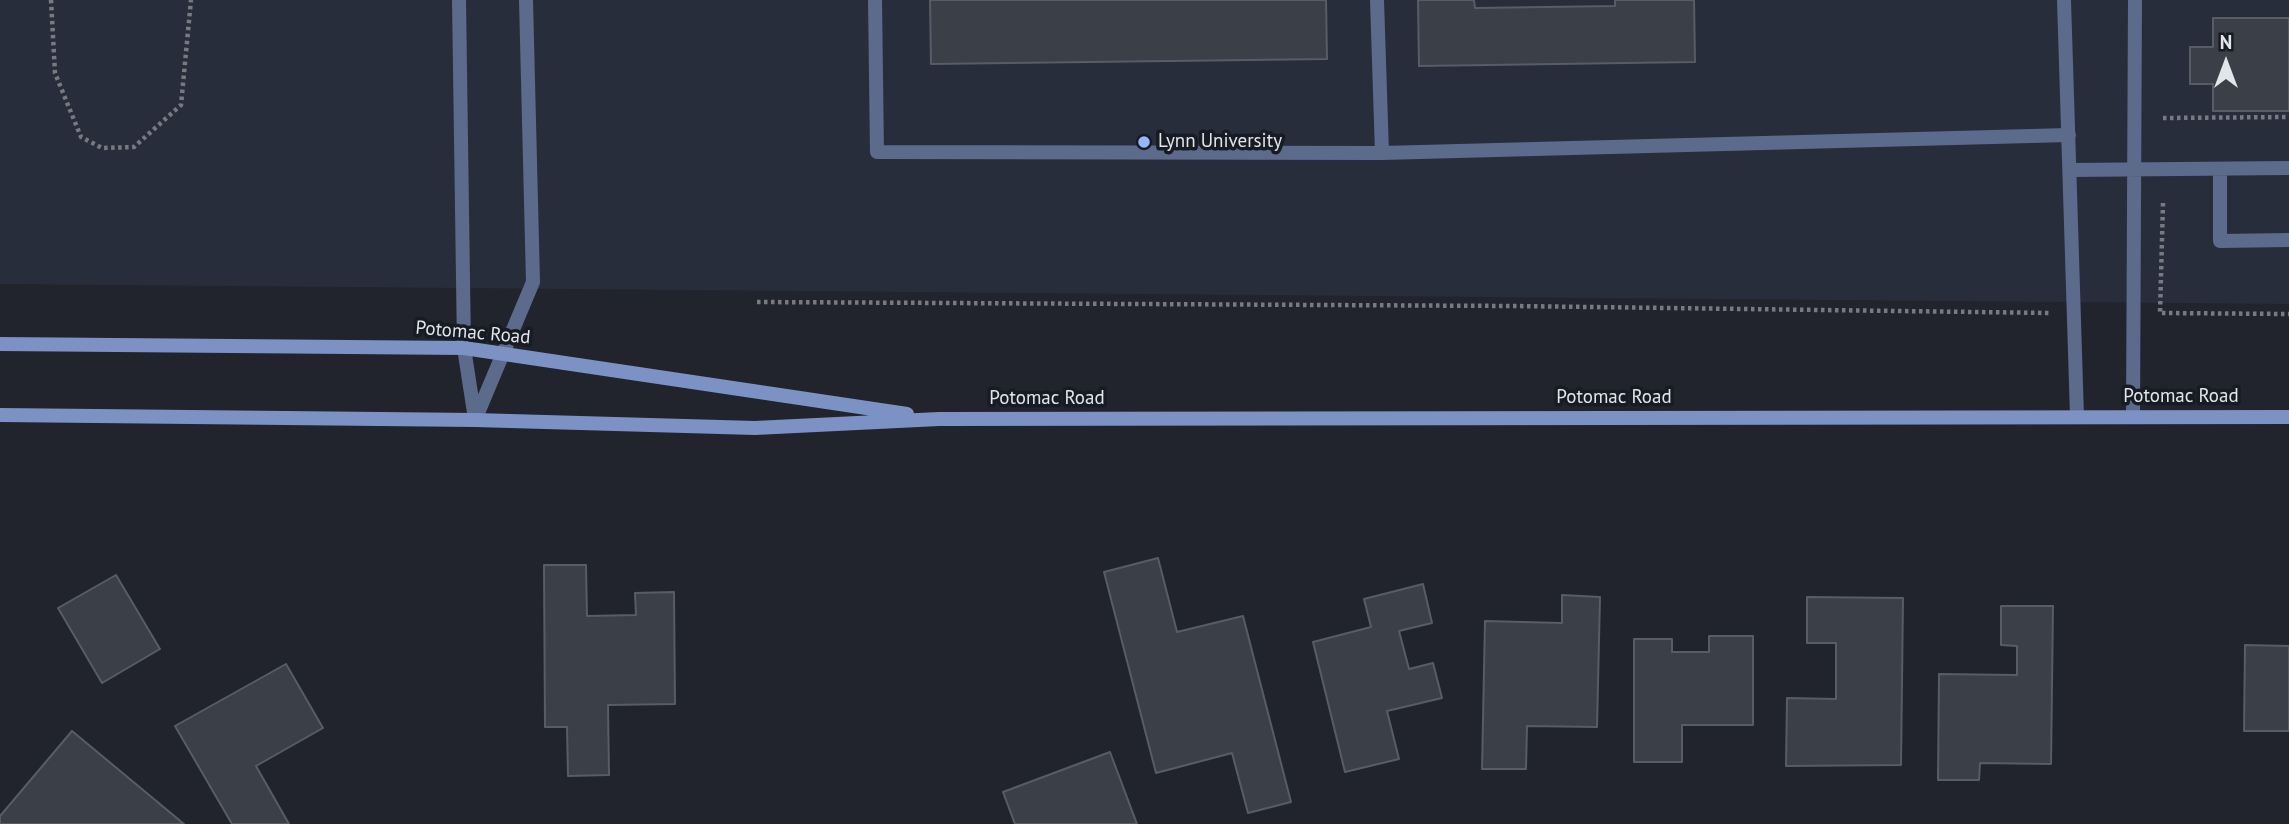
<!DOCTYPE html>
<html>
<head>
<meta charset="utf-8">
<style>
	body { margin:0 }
	#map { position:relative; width:2289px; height:824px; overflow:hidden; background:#21242d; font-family:"PT Sans",sans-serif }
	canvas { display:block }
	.north { position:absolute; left:2191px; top:28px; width:70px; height:70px; -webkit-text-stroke:5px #171b23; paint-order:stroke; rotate:0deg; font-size:19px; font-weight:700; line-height:28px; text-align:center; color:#e2e5ea }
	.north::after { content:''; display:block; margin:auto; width:24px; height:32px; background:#e2e5ea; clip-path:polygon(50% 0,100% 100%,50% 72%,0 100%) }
</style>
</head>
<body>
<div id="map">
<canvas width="2289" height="824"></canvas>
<div class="north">N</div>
</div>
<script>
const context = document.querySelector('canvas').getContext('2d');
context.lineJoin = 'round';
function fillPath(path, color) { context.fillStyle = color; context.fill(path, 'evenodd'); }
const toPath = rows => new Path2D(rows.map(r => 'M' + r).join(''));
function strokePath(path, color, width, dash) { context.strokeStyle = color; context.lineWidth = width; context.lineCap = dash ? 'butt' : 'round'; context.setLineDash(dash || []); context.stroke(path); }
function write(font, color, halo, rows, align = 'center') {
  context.font = font + ' "PT Sans",sans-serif'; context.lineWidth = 7; context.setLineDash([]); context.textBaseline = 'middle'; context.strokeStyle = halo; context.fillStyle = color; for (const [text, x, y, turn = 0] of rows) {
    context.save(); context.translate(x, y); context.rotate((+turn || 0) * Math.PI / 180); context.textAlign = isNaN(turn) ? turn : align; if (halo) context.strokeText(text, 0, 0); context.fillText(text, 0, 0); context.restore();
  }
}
fillPath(toPath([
	[0,0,2289,0,2289,304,0,284]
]), '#272d3b');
const building = toPath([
	[930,0,1326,0,1327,59,931,64,930,0],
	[1418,0,1474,0,1475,8,1615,6,1615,0,1694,0,1695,62,1419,66,1418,0],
	[2213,18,2289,18,2289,111,2213,111,2213,84,2190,84,2190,47,2213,47,2213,18],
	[1158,558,1177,632,1243,616,1291,802,1248,813,1232,753,1156,773,1104,572,1158,558],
	[544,565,586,565,587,616,636,615,635,593,674,592,675,704,608,705,609,775,568,776,567,727,545,727,544,565],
	[116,575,160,649,102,683,58,608,116,575],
	[1423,584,1432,623,1399,631,1409,669,1433,663,1442,698,1387,711,1399,759,1345,772,1313,642,1371,627,1364,599,1423,584],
	[1562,595,1600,597,1597,727,1527,726,1526,769,1482,769,1485,621,1562,623,1562,595],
	[1807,597,1903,598,1901,765,1786,766,1787,698,1836,699,1836,643,1807,643,1807,597],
	[2001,606,2053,606,2051,764,1980,763,1979,780,1938,780,1939,674,2017,675,2017,646,2001,645,2001,606],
	[1709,636,1753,636,1753,725,1682,725,1682,762,1634,762,1634,639,1672,639,1672,652,1709,652,1709,636],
	[2245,645,2289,646,2289,731,2244,731,2245,645],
	[286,664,323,728,256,766,289,824,232,824,175,726,286,664],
	[72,731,184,824,0,824,0,816,72,731],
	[1110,752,1137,824,1015,824,1003,792,1110,752]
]);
fillPath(building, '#3b3f48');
strokePath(building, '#585c66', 2);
strokePath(toPath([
	[51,0,55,73,81,137,102,148,134,147,181,105,191,0],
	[2163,118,2289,117],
	[2163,203,2160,313,2289,314],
	[757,302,1513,306,2051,313]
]), '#777a81', 4.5, [3.5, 3.5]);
strokePath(toPath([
	[459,0,464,348,475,419],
	[875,0,877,152,1382,153,2069,135],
	[1377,0,1382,153],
	[2064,0,2077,416],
	[2220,169,2220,241,2289,240],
	[2070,170,2289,168],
	[2133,416,2135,0],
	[475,420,533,282,526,0]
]), '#5c6b8b', 14);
strokePath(toPath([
	[0,344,464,348,907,414],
	[0,415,475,420,755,428,939,419,2289,417]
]), '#7c92c5', 14);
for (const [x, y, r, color] of [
	[1144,142,7,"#97b6fd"]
]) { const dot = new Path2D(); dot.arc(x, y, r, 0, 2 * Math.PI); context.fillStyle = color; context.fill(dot); strokePath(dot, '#171b23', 2.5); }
write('19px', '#e2e5ea', '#171b23', [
	["Lynn University",1158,142]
], 'left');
write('19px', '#e2e5ea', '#171b23', [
	["Potomac Road",473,333,5],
	["Potomac Road",2181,397],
	["Potomac Road",1614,398],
	["Potomac Road",1047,399]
]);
</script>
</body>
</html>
